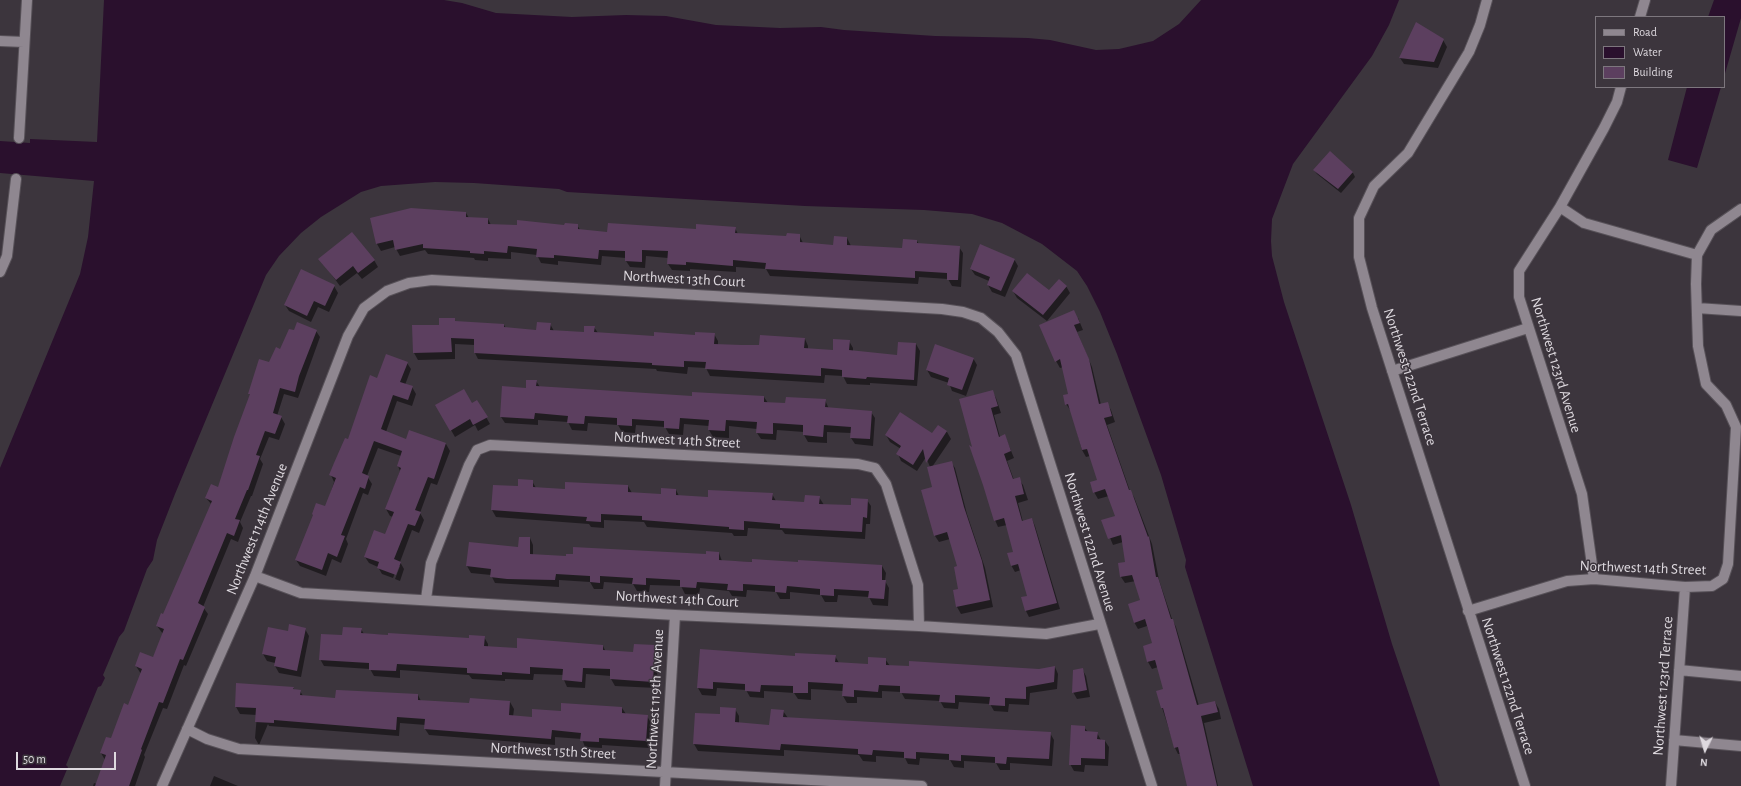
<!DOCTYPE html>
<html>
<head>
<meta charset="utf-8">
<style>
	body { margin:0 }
	#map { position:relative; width:1741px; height:786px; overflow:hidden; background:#3c353d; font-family:"Alegreya Sans",sans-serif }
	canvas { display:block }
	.legend { position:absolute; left:1595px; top:16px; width:130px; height:72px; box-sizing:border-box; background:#3c353d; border:1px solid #7d777e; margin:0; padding:5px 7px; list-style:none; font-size:12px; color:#ded9df }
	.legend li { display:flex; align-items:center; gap:8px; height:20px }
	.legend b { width:20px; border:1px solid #7d777e }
	.north { position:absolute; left:1685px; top:730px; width:40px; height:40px; -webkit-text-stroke:3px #3c353d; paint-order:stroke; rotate:185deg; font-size:11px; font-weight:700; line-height:16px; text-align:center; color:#ded9df }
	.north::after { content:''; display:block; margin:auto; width:14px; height:18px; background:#ded9df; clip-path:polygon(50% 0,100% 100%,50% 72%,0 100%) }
	.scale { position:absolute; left:16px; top:752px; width:100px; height:18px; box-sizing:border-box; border:2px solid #ded9df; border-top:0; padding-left:5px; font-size:12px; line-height:14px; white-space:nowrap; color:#ded9df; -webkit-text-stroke:3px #3c353d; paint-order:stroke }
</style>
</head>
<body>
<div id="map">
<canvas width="1741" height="786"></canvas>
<ul class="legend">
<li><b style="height:5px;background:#8f8790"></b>Road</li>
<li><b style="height:11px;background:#2a102d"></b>Water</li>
<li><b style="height:11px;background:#5c3f5f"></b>Building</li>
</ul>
<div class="north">N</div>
<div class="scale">50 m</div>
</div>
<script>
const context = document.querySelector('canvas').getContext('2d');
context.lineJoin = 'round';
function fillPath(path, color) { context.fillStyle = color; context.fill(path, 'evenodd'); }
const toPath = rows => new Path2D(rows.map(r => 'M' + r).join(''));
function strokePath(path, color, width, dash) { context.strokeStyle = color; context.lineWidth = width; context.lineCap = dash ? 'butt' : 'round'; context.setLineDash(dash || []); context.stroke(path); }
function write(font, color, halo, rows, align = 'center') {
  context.font = font + ' "Alegreya Sans",sans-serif'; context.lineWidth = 3; context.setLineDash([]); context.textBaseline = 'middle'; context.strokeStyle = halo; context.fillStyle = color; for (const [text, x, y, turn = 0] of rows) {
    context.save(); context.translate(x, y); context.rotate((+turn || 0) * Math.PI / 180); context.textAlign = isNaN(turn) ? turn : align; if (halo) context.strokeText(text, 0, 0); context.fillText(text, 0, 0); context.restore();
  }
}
fillPath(toPath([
	[104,0,444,0,462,3,496,13,572,17,626,15,666,16,716,25,780,28,821,27,844,30,935,36,1028,38,1050,40,1096,50,1119,49,1153,41,1179,24,1201,0,1399,0,1389,25,1372,56,1293,164,1272,219,1271,241,1272,256,1284,302,1351,505,1392,644,1440,786,1253,786,1185,567,1186,560,1161,475,1117,354,1100,312,1087,286,1077,271,1042,244,1002,223,972,214,924,210,805,206,567,192,559,189,474,183,435,182,381,186,361,192,321,217,301,233,279,256,266,275,175,494,157,540,153,560,147,569,124,631,119,637,103,675,105,678,101,686,98,687,66,765,68,767,60,786,0,786,0,468,80,274,88,237,94,181,0,173,0,141,30,143,30,139,97,142],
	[1714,0,1741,0,1741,18,1724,77,1724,17,1708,17],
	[1687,87,1721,87,1697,168,1668,160]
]), '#2a102d');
fillPath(toPath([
	[1443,40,1447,47,1438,68,1404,64,1400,58],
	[1330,153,1353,173,1355,177,1341,193,1317,174,1314,170],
	[466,213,469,218,488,219,491,225,577,225,581,231,608,233,735,228,738,234,787,237,799,235,803,243,834,246,847,238,851,246,903,249,917,241,919,244,959,247,963,253,961,287,952,286,948,279,919,277,918,284,770,276,766,269,736,267,736,272,690,269,690,271,672,270,668,264,668,258,646,256,645,268,630,267,626,261,626,258,602,256,601,265,558,261,558,265,541,263,537,255,511,252,511,259,488,258,488,261,475,260,474,258,428,254,425,250,400,256,395,247,381,251,377,244,371,219],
	[320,259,374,260,378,267,362,279,357,273,340,286],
	[1014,259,1018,266,1005,297,992,292,988,285,989,281,975,275,971,269],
	[334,286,338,293,329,312,318,307,311,322,289,311,285,305],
	[1066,286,1070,293,1047,321,1017,298,1013,291,1050,292],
	[1078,318,1083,330,1077,332,1092,367,1101,405,1107,403,1111,410,1115,422,1107,425,1130,491,1134,497,1152,544,1159,580,1172,619,1176,627,1199,706,1215,702,1219,709,1221,719,1204,723,1218,786,1188,786,1180,754,1178,754,1175,748,1157,692,1164,690,1158,667,1152,669,1148,662,1144,647,1153,644,1147,626,1138,629,1134,622,1142,601,1136,581,1125,583,1121,577,1127,562,1123,542,1113,545,1103,521,1116,516,1109,496,1098,499,1094,492,1098,480,1090,456,1086,457,1082,450,1071,411,1066,404,1069,395,1063,367,1060,368,1056,361,1041,326],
	[454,319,456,322,504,325,506,328,537,331,550,324,554,331,584,333,594,327,598,333,655,337,714,334,718,341,718,345,760,346,805,339,808,346,808,350,834,352,849,341,853,348,853,352,898,356,916,344,920,351,917,386,870,383,870,385,847,384,843,376,825,375,824,383,710,376,706,368,688,367,687,374,657,371,656,369,478,359,475,353,475,345,455,344,455,359,418,360,414,353,413,326,440,326],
	[316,331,320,337,298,398,284,394,277,416,281,417,285,424,279,440,269,437,260,459,263,464,252,496,251,496,240,522,243,528,238,542,231,539,203,607,208,614,186,666,184,665,167,709,163,708,144,755,145,757,135,786,93,786,94,783,97,784,105,760,101,753,112,740,129,706,141,674,136,666,153,658,163,634,157,626,164,615,212,505,206,498,219,488,251,396,250,394,270,364,281,350],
	[973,358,977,365,966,396,952,391,949,383,931,377,927,370],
	[407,363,411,369,405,385,412,387,416,394,412,406,397,401,386,432,407,440,410,432,446,444,450,451,437,485,431,483,420,513,424,520,419,533,412,530,400,562,404,569,400,581,395,579,400,566,398,566,393,578,382,574,378,567,369,563,365,557,385,536,393,517,390,516,386,509,400,471,398,466,401,456,378,448,367,476,372,484,368,495,363,493,346,539,348,544,341,563,332,559,326,576,300,566,296,560,326,507,334,482,331,475,378,379],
	[536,381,540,387,693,397,764,397,768,403,786,404,825,400,829,409,871,412,875,418,873,446,855,444,851,438,851,433,827,432,827,443,808,442,804,435,804,432,777,430,776,440,761,439,757,433,757,429,729,426,729,438,713,437,709,430,709,426,684,424,683,435,669,434,665,427,636,425,635,433,622,432,618,425,588,423,587,431,572,430,568,422,538,420,538,425,505,423,501,417,527,389],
	[992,391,996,398,1001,413,994,415,1000,437,1005,436,1014,458,1007,461,1014,480,1019,479,1023,485,1028,500,1018,503,1023,522,1032,519,1035,526,1060,609,1029,617,1026,611,1028,597,1021,570,1015,572,1011,565,1014,553,1007,525,998,527,995,520,974,449],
	[477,401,490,424,478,431,475,425,455,437,437,406,472,404],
	[938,426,947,432,951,439,932,467,951,462,955,468,967,514,985,568,993,607,961,614,957,607,954,591,960,590,959,567,950,539,939,542,935,536,934,488,930,467,926,457,917,471,901,461,898,454,901,449,890,442,886,435,933,434],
	[532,481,536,488,566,490,628,486,632,493,662,495,676,490,679,496,709,498,772,494,776,501,805,503,819,497,824,505,852,506,867,500,871,506,870,524,866,524,865,539,785,534,782,530,748,528,747,536,734,536,732,533,647,527,644,522,604,520,604,528,591,527,589,524,496,517,492,510,494,486,519,487],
	[530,538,533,545,533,555,567,557,707,555,719,553,722,561,882,566,886,573,885,581,889,588,888,606,873,605,869,597,838,595,837,602,825,602,821,595,790,592,790,599,780,599,776,592,747,590,746,597,732,596,729,591,700,588,699,595,685,594,681,586,650,585,649,592,637,591,633,584,604,582,603,589,594,589,590,582,559,580,559,587,495,583,491,575,471,573,467,566,519,549],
	[269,628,289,632,305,629,309,636,301,677,279,673,275,666,275,663,267,661,263,654],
	[361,629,364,634,470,639,484,637,488,644,488,647,517,649,603,646,606,652,634,653,655,646,659,652,656,688,615,686,611,679,611,676,586,674,585,688,567,687,564,680,564,675,534,674,533,680,505,679,505,681,472,679,469,675,400,670,400,678,374,676,370,669,324,666,320,659,343,636],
	[701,650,796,657,835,656,839,663,869,665,885,659,890,666,1039,670,1055,667,1058,674,1057,689,1030,693,1029,705,1009,704,1008,712,994,711,990,704,959,702,958,709,944,708,940,701,905,699,901,692,882,691,882,698,857,697,857,703,847,703,843,696,843,691,811,689,811,700,798,699,794,693,764,691,764,698,750,697,746,690,717,688,716,696,702,695,698,688],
	[1082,669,1086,676,1090,697,1077,699,1073,692],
	[293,688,295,690,300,691,303,696,336,699,418,695,421,701,470,704,510,702,514,709,513,717,533,718,562,712,622,708,626,714,647,716,651,723,649,748,602,745,602,748,585,747,582,739,555,737,555,745,429,735,425,729,426,725,400,723,399,736,269,726,268,724,259,745,255,738,257,715,240,714,236,707],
	[735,709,739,716,739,724,770,727,783,711,788,718,1050,733,1054,740,1052,766,1010,763,1010,770,1000,770,996,763,964,761,964,768,954,767,950,760,920,758,919,765,908,764,905,758,876,756,876,762,863,761,859,755,784,750,784,756,698,751,694,744,696,714,721,715],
	[1084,727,1088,732,1097,733,1101,740,1105,741,1109,747,1108,766,1085,765,1084,772,1074,771,1070,764],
	[214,776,238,786,210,786]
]), '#0007');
fillPath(toPath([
	[1416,22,1444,39,1434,62,1399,58],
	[1330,151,1353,172,1338,189,1313,170],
	[411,208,466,212,466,217,488,218,488,224,517,225,517,220,564,225,565,223,578,224,578,229,607,232,608,223,696,229,696,224,736,227,735,233,786,236,787,233,800,234,800,242,833,245,834,236,847,237,847,245,902,248,903,239,917,240,917,243,960,246,958,280,947,280,947,273,915,271,915,278,765,269,766,263,733,260,733,266,686,262,686,265,667,264,668,251,642,250,642,262,625,261,625,251,599,250,598,259,554,255,554,258,536,257,537,249,508,246,507,253,484,251,484,254,470,253,470,251,423,248,423,244,395,250,393,240,376,244,370,218],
	[352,232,375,260,358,273,353,266,336,280,318,259],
	[980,244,1015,259,1001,291,987,285,990,277,970,269],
	[301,269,335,285,325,306,314,301,307,316,284,305],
	[1027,273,1049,290,1059,279,1067,286,1043,315,1012,291],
	[1074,310,1080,323,1074,325,1089,359,1099,404,1108,402,1112,416,1104,418,1129,490,1131,490,1148,537,1149,536,1156,577,1158,577,1171,619,1173,619,1197,705,1215,701,1218,712,1201,716,1217,786,1187,786,1178,747,1174,748,1163,708,1161,708,1156,691,1163,689,1155,660,1147,662,1143,646,1152,643,1145,619,1134,623,1128,604,1140,600,1132,575,1120,577,1118,563,1125,562,1121,535,1108,539,1101,520,1115,516,1105,489,1093,493,1090,482,1097,480,1087,449,1082,450,1068,404,1065,405,1063,395,1068,394,1060,359,1055,362,1039,325],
	[439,318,455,318,455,321,504,324,504,327,536,330,537,322,551,323,550,330,584,332,584,326,595,326,594,332,654,336,654,332,695,335,695,332,715,333,714,344,742,345,759,345,760,335,805,338,804,348,833,350,833,339,850,340,849,350,897,355,898,342,916,343,914,380,867,377,866,379,842,377,842,370,821,368,821,376,705,369,706,362,684,361,684,367,652,365,652,363,474,353,474,339,451,338,452,352,413,353,412,325,439,325],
	[297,322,317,330,299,376,295,392,280,388,273,413,282,416,275,434,265,431,256,455,260,456,248,490,247,490,235,519,240,520,234,536,227,533,198,603,205,607,183,660,180,659,163,703,159,702,141,749,142,750,129,786,95,786,106,755,100,753,106,737,111,738,124,703,128,705,142,669,135,666,140,652,153,657,164,629,156,626,161,613,163,614,212,501,205,498,211,484,218,487,234,437,250,394,248,394,259,359,269,362,276,347,280,349,289,329,294,330],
	[935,344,974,358,962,390,947,385,949,378,926,370],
	[386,354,408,362,400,382,413,386,408,400,393,395,381,429,406,439,409,430,446,443,434,479,428,477,415,510,421,512,415,526,408,524,394,559,401,562,396,575,377,568,379,562,364,557,374,530,385,534,394,512,385,509,401,468,397,466,402,451,374,441,362,473,369,476,365,489,360,487,341,535,345,536,337,557,328,553,322,570,295,560,313,515,312,514,316,503,325,506,336,478,329,475,334,463,345,438,348,439,370,375,377,378],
	[526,380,537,380,536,386,600,390,692,396,692,392,764,396,764,402,785,403,786,397,826,399,825,407,872,411,870,439,850,438,851,427,824,425,823,437,803,435,803,425,773,423,773,434,756,433,757,422,726,420,725,431,708,430,709,420,680,418,679,429,664,428,664,421,632,419,632,426,617,425,617,418,585,416,584,424,567,423,568,416,535,413,534,419,500,417,502,386,526,388],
	[464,389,472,403,477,400,488,417,473,425,470,419,450,431,435,405],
	[993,390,998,406,991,408,999,437,1005,434,1011,451,1004,454,1013,479,1020,477,1024,494,1015,496,1022,521,1032,518,1057,603,1025,611,1021,597,1027,596,1018,564,1011,566,1007,553,1013,552,1004,518,994,521,983,485,969,445,972,447,959,399],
	[900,412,932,433,938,425,947,431,926,463,923,449,913,465,896,454,901,446,885,435],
	[952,461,964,507,982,561,990,600,956,607,953,590,958,589,954,567,957,566,947,532,934,536,921,490,932,487,927,467],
	[518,479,533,480,533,487,565,489,565,482,628,485,628,492,661,494,661,488,676,489,676,495,708,497,708,490,773,493,772,500,804,502,805,495,820,496,819,504,851,505,851,498,868,499,867,518,863,517,862,532,780,528,780,524,744,521,744,530,729,529,729,527,642,520,642,516,601,514,601,522,586,521,587,517,491,510,493,485,518,486],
	[519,537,530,537,530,554,566,556,566,554,573,554,573,547,706,554,706,551,719,552,719,560,752,562,752,559,798,562,798,560,882,565,882,580,886,580,884,599,868,598,869,591,834,589,834,596,820,595,820,589,787,586,786,593,775,592,775,586,743,584,743,591,727,590,728,584,697,582,696,588,680,587,680,580,646,578,646,585,632,584,633,578,600,576,600,583,590,582,590,576,556,574,555,580,507,579,490,577,491,569,466,566,469,542,518,547],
	[289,624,306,628,297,671,274,666,276,657,262,654,268,627,288,631],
	[343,627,362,628,361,633,388,635,388,633,469,638,469,635,485,636,484,646,517,648,517,638,603,645,603,650,633,652,634,644,655,645,653,682,610,679,610,669,583,668,582,682,562,680,563,669,530,667,530,674,502,672,502,675,467,673,467,668,397,664,396,671,369,670,369,663,319,660,321,634,342,635],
	[700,649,795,656,795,653,836,655,835,662,868,664,868,657,886,658,886,665,909,666,909,661,1039,669,1055,666,1054,682,1026,687,1026,699,1005,698,1005,706,989,705,990,697,955,695,955,703,939,702,940,695,900,693,900,686,879,685,878,692,854,690,854,697,842,696,843,684,808,682,808,693,793,693,793,686,761,685,760,692,745,691,745,684,713,682,713,689,697,688],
	[1083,668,1087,690,1072,693,1073,670],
	[236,683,294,687,293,689,301,690,300,695,335,698,336,690,338,690,418,694,418,700,469,703,470,698,510,701,509,715,532,717,532,709,561,711,561,703,622,707,622,713,648,715,646,741,599,738,599,742,580,741,581,733,552,730,551,739,424,729,425,719,397,717,396,730,274,720,274,723,255,722,256,708,235,707],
	[720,707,736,708,735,722,769,725,771,709,784,710,783,717,1051,732,1049,759,1007,757,1006,764,995,763,995,757,961,755,961,761,949,760,949,754,916,752,916,759,904,758,904,752,873,750,872,755,858,754,858,749,781,744,780,750,693,744,695,713,720,714],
	[1071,725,1085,726,1085,731,1098,732,1097,739,1105,740,1105,759,1081,758,1081,765,1069,765]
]), '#5c3f5f');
const minor = toPath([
	[1487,0,1480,25,1469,52,1408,153,1374,186,1359,218,1359,257,1372,308,1525,786],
	[1640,17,1645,0],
	[0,41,24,42],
	[19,138,27,0],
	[1560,207,1584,223,1697,255],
	[0,272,7,256,16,179],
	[1697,308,1741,311],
	[1392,371,1528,328],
	[255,576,301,593,675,615,919,626,1046,634,1099,624],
	[1594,579,1582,494,1519,297,1519,271,1560,207,1604,128,1617,102,1621,87],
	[426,599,431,563,469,465,477,450,490,445,858,464,875,468,886,484,918,585,919,626],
	[1468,611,1567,581,1594,579,1685,587,1712,586,1723,579,1728,564,1736,427,1726,405,1706,384,1698,346,1696,284,1697,255,1711,230,1741,209],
	[1679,670,1741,676],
	[187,729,207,739,239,749,922,786],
	[1674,740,1741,746],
	[162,786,255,576,348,336,364,308,387,291,409,283,432,280,942,309,963,312,981,318,998,332,1016,355,1152,786],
	[665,786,675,615],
	[1671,786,1685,587]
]);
strokePath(minor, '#575158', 12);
strokePath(minor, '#8f8790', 10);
write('15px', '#ded9df', '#3c353d', [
	["Northwest 13th Court",684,279,3],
	["Northwest 123rd Avenue",1556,365,73],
	["Northwest 122nd Terrace",1410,377,72],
	["Northwest 14th Street",677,440,3],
	["Northwest 114th Avenue",257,529,-68],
	["Northwest 122nd Avenue",1090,542,73],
	["Northwest 14th Street",1643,568,2],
	["Northwest 14th Court",677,599,3],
	["Northwest 122nd Terrace",1508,686,72],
	["Northwest 123rd Terrace",1663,686,-86],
	["Northwest 119th Avenue",655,699,-87],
	["Northwest 15th Street",553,751,3]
]);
</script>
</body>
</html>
